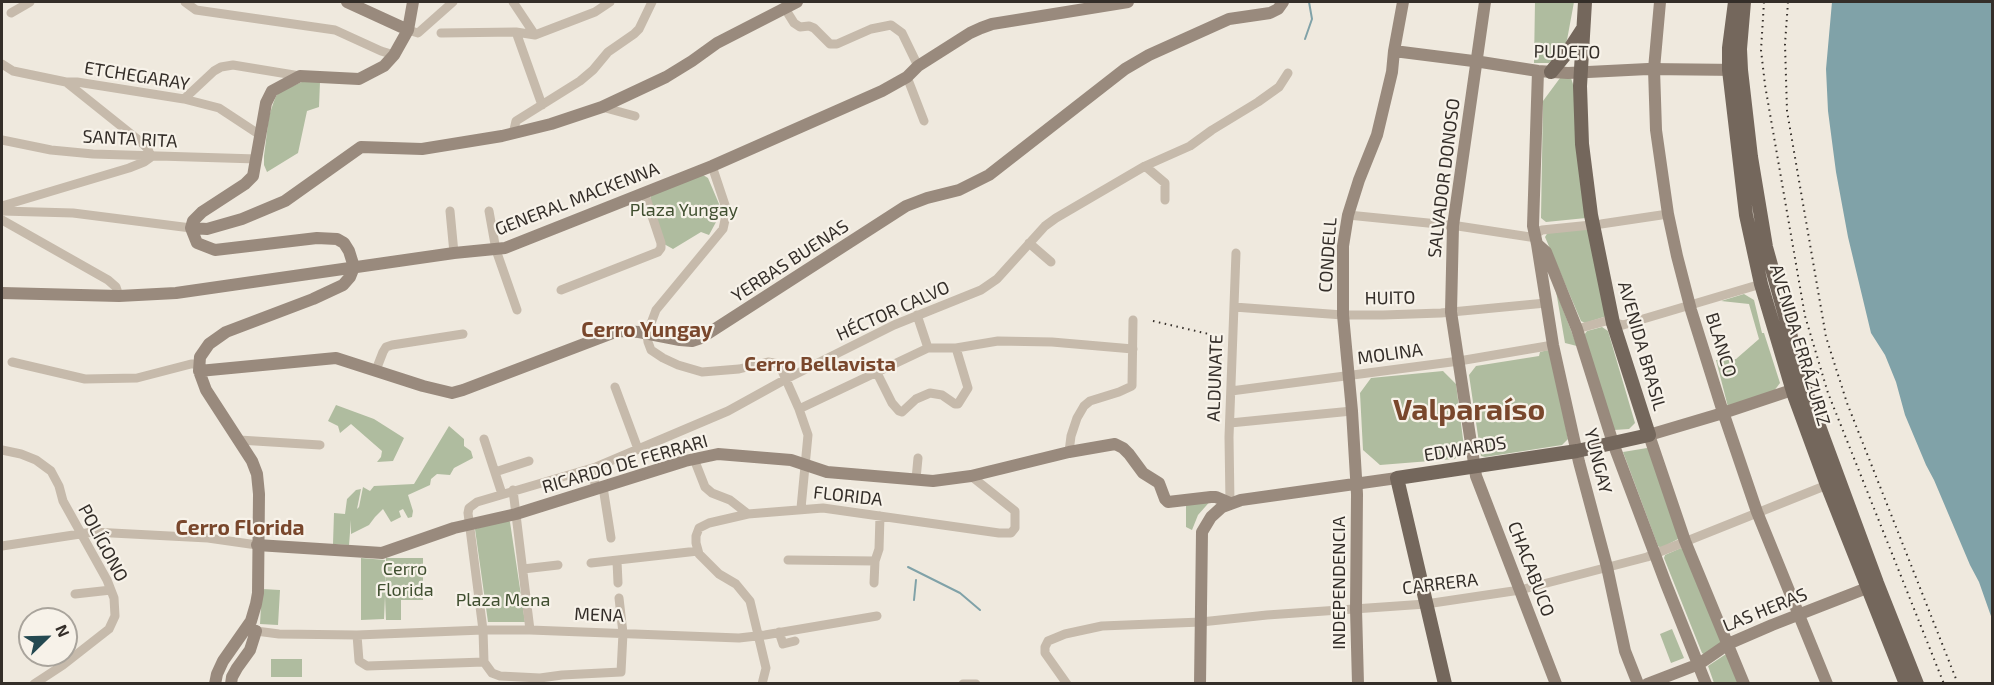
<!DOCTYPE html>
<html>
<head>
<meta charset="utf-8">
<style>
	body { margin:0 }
	#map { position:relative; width:1994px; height:685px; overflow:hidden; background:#efe9de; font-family:"Exo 2",sans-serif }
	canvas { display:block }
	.frame { position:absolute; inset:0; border:3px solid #342e29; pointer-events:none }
	.north { position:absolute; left:18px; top:607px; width:60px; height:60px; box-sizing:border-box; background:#f7f2e9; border:2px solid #a9a49c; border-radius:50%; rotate:67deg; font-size:16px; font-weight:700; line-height:24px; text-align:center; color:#342e29 }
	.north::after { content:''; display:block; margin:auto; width:21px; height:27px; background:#244951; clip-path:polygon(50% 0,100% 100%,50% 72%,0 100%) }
</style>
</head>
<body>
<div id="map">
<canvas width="1994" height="685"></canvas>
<div class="frame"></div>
<div class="north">N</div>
</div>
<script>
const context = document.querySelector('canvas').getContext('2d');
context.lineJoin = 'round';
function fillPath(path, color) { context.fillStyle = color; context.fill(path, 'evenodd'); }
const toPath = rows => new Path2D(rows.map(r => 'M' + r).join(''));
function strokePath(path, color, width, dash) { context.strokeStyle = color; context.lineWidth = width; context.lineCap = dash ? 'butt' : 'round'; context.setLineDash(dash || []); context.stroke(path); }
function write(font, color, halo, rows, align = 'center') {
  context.font = font + ' "Exo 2",sans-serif'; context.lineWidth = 4.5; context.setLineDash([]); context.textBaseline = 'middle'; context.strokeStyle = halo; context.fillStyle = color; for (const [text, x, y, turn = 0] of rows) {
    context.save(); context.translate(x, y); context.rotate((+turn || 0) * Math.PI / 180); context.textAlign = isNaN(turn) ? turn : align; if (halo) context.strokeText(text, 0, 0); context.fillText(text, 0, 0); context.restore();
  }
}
fillPath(toPath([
	[1535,2,1574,2,1567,40,1563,49,1549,63,1534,63],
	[1560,78,1571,78,1574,87,1586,218,1546,222,1541,218,1543,101],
	[304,81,320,82,319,107,307,111,298,153,267,172,264,165,264,156,269,116,273,104,276,96,281,91],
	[700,173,708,178,722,211,709,235,701,232,673,249,664,244,650,199,652,194],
	[1584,227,1589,230,1607,316,1585,323,1581,321,1545,237,1548,232],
	[1556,291,1577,346,1565,343],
	[1744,294,1754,300,1762,333,1764,333,1780,383,1774,391,1728,407,1716,360,1736,359,1759,339,1749,304,1721,301],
	[1602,327,1608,331,1635,423,1629,429,1614,430,1584,335,1587,331],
	[1548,350,1552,356,1568,439,1562,445,1485,457,1481,456,1469,375,1476,366,1539,356,1540,352],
	[1443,371,1456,384,1464,447,1455,459,1380,465,1363,450,1360,393,1371,378],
	[336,405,374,419,404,438,393,461,377,462,381,457,382,451,351,424,340,433,338,426,328,421],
	[449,426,464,439,464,446,471,451,473,458,454,468,450,475,437,474,431,479,430,485,408,495,413,511,412,517,408,518,403,509,399,511,401,517,391,522,383,509,375,517,369,525,351,534,351,520,349,545,333,544,334,513,345,514,347,499,356,490,361,489,357,509,359,507,363,487,370,491,374,486,414,484],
	[1647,448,1650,449,1680,538,1661,548,1658,546,1623,452],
	[1213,498,1198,515,1192,530,1186,527,1186,504],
	[508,519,510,522,525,622,488,622,475,529],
	[1681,548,1687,550,1723,641,1705,655,1702,653,1664,558,1665,555],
	[361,558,385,560,385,590,386,558,423,558,423,600,401,600,401,620,386,620,385,596,384,619,361,620],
	[262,589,280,590,278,625,260,624],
	[1672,629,1684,658,1671,663,1660,634],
	[1726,654,1740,683,1714,683,1708,666],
	[271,659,302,659,302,677,271,677]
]), '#afbc9f');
fillPath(toPath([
	[1832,2,1992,2,1992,619,1979,582,1970,565,1934,480,1926,465,1905,415,1896,382,1885,355,1871,333,1848,237,1836,172,1828,111,1826,69]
]), '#80a2a8');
strokePath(toPath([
	[1305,39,1312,19,1309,2],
	[908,567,960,593,980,610],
	[914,600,916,580]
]), '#80a2a8', 2);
strokePath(toPath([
	[185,2,196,10,335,30,381,51,394,55],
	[513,2,535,35],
	[784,7,794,23,800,27,809,26,814,28,830,44,837,44,871,29,891,25,902,33,918,66],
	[11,13,30,2],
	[408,30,418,33,453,2],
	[516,32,542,105],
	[441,33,516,32,535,35,595,12,610,2],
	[2,64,13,71,66,82,77,82,184,99,219,108,260,135],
	[907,77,924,121],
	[184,99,214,71,221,67,233,65,300,76],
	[602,107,635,116],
	[513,134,516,121,580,81,593,70,608,52,634,34,639,29,652,2],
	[2,140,51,150,93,154,257,159],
	[712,166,727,211,723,229,656,310,647,334,648,342,651,350,663,358,678,365,702,372,739,369,768,362,779,364,799,409,808,435,801,508],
	[1145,166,1165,183,1165,200],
	[2,206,129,168,144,162,151,157,148,149,141,142,66,82],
	[2,211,73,213,191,228],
	[450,211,454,253],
	[489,211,496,250,517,310],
	[1348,215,1458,226,1530,237,1542,230,1601,224,1668,214],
	[2,220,108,280,116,287,119,296],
	[1029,243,1051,262],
	[561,290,658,252,661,248,661,243,644,192],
	[1234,307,1343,315,1383,315,1441,313,1546,303],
	[917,315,928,348],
	[1577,329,1606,321,1623,325,1761,284],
	[12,362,85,379,137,378,191,364,199,364],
	[376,370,383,352,386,347,392,345,463,334],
	[877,373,892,403,899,411,902,412,916,399,930,393,942,395,955,404,958,404,968,388,956,348],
	[615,387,638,449],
	[1231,391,1459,361,1553,345],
	[799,409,928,348,956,348,998,341,1052,342,1133,349],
	[1230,423,1352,411],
	[484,439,502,494],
	[239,440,320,445],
	[2,450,21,454,36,460,51,471,59,486,63,501,107,580,114,598,115,616,109,629,63,665,34,684],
	[1069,452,1071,436,1077,418,1084,406,1090,401,1119,392,1132,386,1133,320],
	[694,459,705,487,712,493,730,500,748,514],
	[590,469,597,489],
	[495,472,529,461],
	[916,479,918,458],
	[603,487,611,538],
	[513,490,530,630],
	[1230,503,1229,437,1236,253],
	[2,546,93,532,208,538,257,545],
	[788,560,875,561],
	[617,561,618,583],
	[591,563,698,551],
	[523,569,558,565],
	[874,583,875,561,879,549,880,516],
	[75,594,111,590],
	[619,598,623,633,621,672,562,675,540,678,500,676,492,673,484,662,483,630,468,513,469,508,477,502,596,467,728,411,786,379,894,325,981,290,997,279,1045,226,1056,218,1145,166,1190,146,1212,130,1258,102,1279,87,1288,73],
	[256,631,279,634,357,635,483,630,530,630,739,638,765,635,877,616],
	[779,632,783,644,795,641],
	[357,635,359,661,367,666,484,662],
	[762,684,766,668,750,601,736,584,719,574,699,554,696,543,696,536,699,528,709,523,748,514,823,508,999,533,1011,533,1015,528,1015,511,971,476],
	[963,684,976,684],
	[1067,684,1045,653,1045,647,1048,641,1065,634,1102,626,1201,622,1267,615,1426,604,1520,590,1647,557,1827,485]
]), '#c6baab', 9);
strokePath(toPath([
	[347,2,408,30],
	[1485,2,1453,226,1451,312,1476,476,1556,684],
	[1660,2,1654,69,1656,130,1668,214,1677,256,1691,310,1722,409,1757,512,1827,684],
	[1394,51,1481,62,1538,71,1568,73,1648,69,1739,70],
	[1538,71,1533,226,1537,244,1553,345,1579,462,1607,567,1625,651,1638,684],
	[191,228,207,229,242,219,285,201,361,147,422,149,502,136,551,124,602,107,666,77,692,61,717,43,797,2],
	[1537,244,1546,252,1577,329,1613,443,1666,584,1706,684],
	[2,293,119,296,176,293,454,253,505,248,712,166,882,91,907,77,918,66,970,33,981,28,992,24,1128,2],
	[199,371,336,358,423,386,452,393,463,390,618,331,639,332,680,340,692,341,701,338,906,206,927,198,959,190,989,175,1125,69,1149,55,1229,19,1270,13,1278,9,1283,2],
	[257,545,382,553,454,528,516,514,685,461,718,454,791,460,827,472,933,481,971,476,1069,452,1115,444,1123,448,1129,454,1143,473,1159,483,1165,499,1168,502,1211,497,1216,497,1230,503],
	[215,684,217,674,223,661,251,621,256,604,258,593,259,494,257,474,252,461,206,390,199,371,200,357,209,344,226,332,313,299,343,285,350,277,354,267,349,251,344,243,337,239,317,238,215,250,197,243,191,228,193,221,202,212,245,184,253,176,266,103,272,91,300,76,359,79,384,66,394,55,408,30,413,2],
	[231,684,232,677,237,668,250,650,256,631,246,629],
	[1200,684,1202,532,1211,517,1222,507,1241,500,1397,478],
	[1358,684,1356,609,1357,494,1352,411,1343,315,1343,246,1348,215,1359,180,1377,135,1392,72,1394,51,1403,2],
	[1647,684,1699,664,1728,644,1772,625,1867,588],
	[1744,684,1685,541,1649,435,1723,413,1801,387]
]), '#998a7d', 12);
strokePath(toPath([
	[1735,2,1729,48,1729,70,1746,215,1761,284,1794,395,1827,485,1906,684],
	[1744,2,1740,49,1741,70,1751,157,1766,247,1806,391,1877,583,1917,684],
	[1551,72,1569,50,1582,30],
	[1445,684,1397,478,1577,451,1649,435,1613,323,1591,215,1582,144,1580,86,1585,2]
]), '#74675c', 14);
strokePath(toPath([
	[1764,2,1761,50,1765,85,1805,316,1828,393,1944,684],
	[1788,2,1785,44,1787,111,1826,337,1847,403,1958,684],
	[1153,321,1213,335]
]), '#342e29', 2, [1.5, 4.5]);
write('18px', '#342e29', '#f7f2e9', [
	["PUDETO",1567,52,1],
	["ETCHEGARAY",137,76,9],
	["SANTA RITA",130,139,3],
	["SALVADOR DONOSO",1444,178,-83],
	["GENERAL MACKENNA",577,199,-21],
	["CONDELL",1328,255,-86],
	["YERBAS BUENAS",790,261,-33],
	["HUITO",1390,298,-1],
	["HÉCTOR CALVO",893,311,-24],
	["BLANCO",1721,345,73],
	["AVENIDA ERRÁZURIZ",1800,345,73],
	["AVENIDA BRASIL",1642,346,74],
	["MOLINA",1390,354,-8],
	["ALDUNATE",1215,378,-88],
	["EDWARDS",1465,449,-9],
	["YUNGAY",1598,461,76],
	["RICARDO DE FERRARI",625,464,-16],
	["FLORIDA",848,496,6],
	["POLÍGONO",103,543,62],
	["CHACABUCO",1531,569,69],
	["INDEPENDENCIA",1339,583,-90],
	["CARRERA",1440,584,-7],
	["LAS HERAS",1765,610,-22],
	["MENA",599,615,2]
]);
write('18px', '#404f30', '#f7f2e9', [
	["Plaza Yungay",684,210],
	["Cerro",405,569],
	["Florida",405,590],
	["Plaza Mena",503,600]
]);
write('bold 20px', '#79472c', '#f7f2e9', [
	["Cerro Bellavista",820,364]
]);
write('bold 21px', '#79472c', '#f7f2e9', [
	["Cerro Yungay",647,330],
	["Cerro Florida",240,528]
]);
write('bold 30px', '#79472c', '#f7f2e9', [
	["Valparaíso",1469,410]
]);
</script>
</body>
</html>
